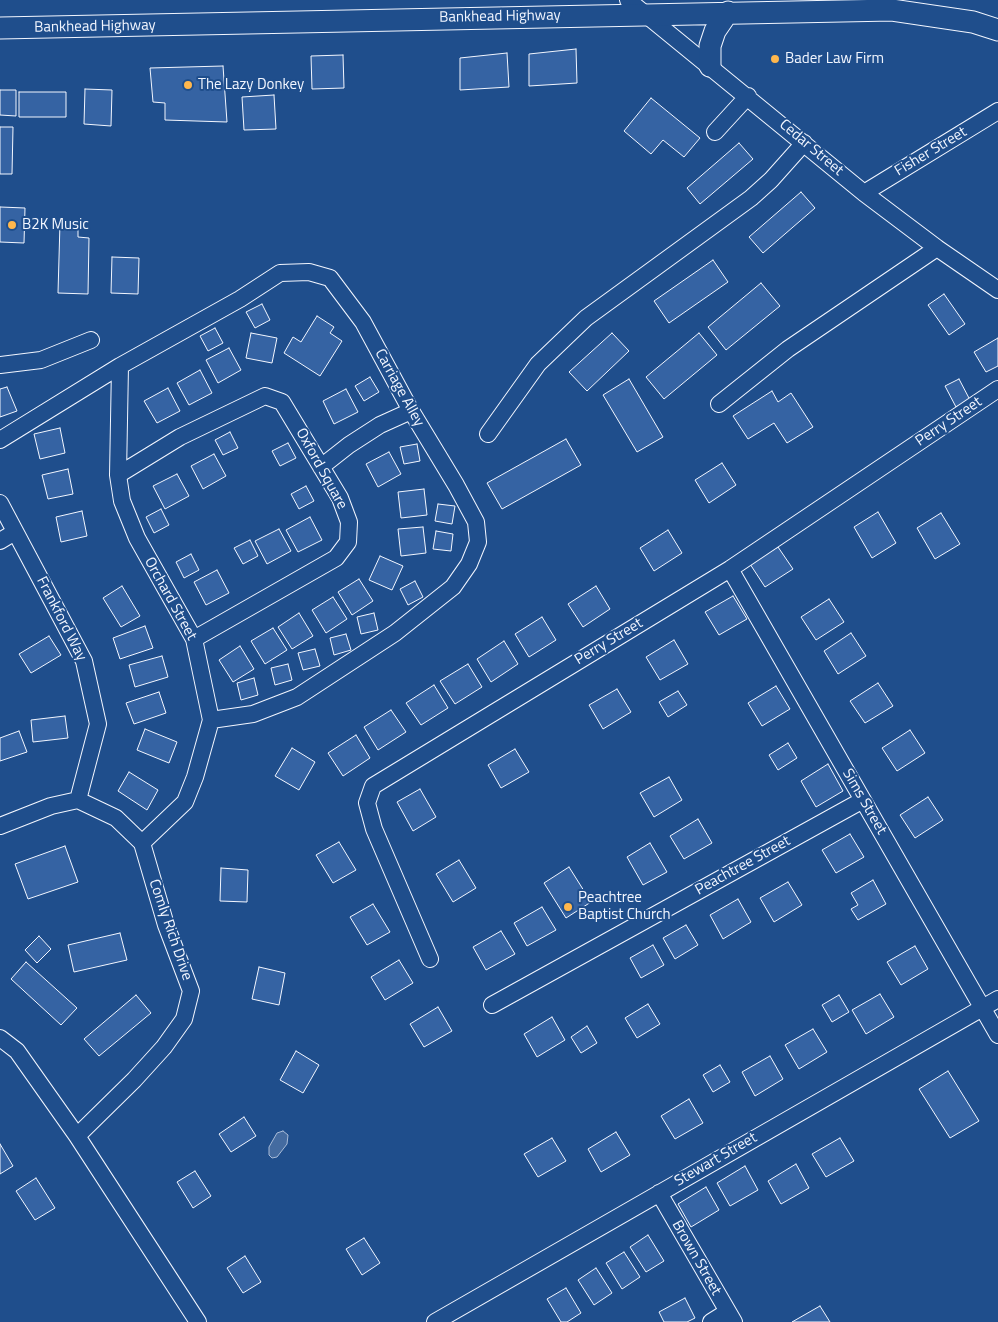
<!DOCTYPE html>
<html>
<head>
<meta charset="utf-8">
<style>
	body { margin:0 }
	canvas { display:block; background:#1f4e8c }
</style>
</head>
<body>
<canvas width="998" height="1322"></canvas>
<script>
const context = document.querySelector('canvas').getContext('2d');
context.lineJoin = 'round';
function fillPath(path, color) { context.fillStyle = color; context.fill(path, 'evenodd'); }
const toPath = rows => new Path2D(rows.map(r => 'M' + r).join(''));
function strokePath(path, color, width, dash) { context.strokeStyle = color; context.lineWidth = width; context.lineCap = dash ? 'butt' : 'round'; context.setLineDash(dash || []); context.stroke(path); }
function write(font, color, halo, rows, align = 'center') {
  context.font = font + ' "Titillium Web",sans-serif'; context.lineWidth = 4; context.setLineDash([]); context.textBaseline = 'middle'; context.strokeStyle = halo; context.fillStyle = color; for (const [text, x, y, turn = 0] of rows) {
    context.save(); context.translate(x, y); context.rotate((+turn || 0) * Math.PI / 180); context.textAlign = isNaN(turn) ? turn : align; if (halo) context.strokeText(text, 0, 0); context.fillText(text, 0, 0); context.restore();
  }
}
const water = toPath([
	[283,1131,288,1135,287,1144,277,1157,272,1158,269,1155,269,1147,277,1133,283,1131]
]);
fillPath(water, '#446ba0');
strokePath(water, '#a8bbd7', 1);
const building = toPath([
	[576,49,577,83,529,86,529,54,576,49],
	[507,53,509,87,460,90,460,58,507,53],
	[343,55,344,88,312,89,311,56,343,55],
	[223,66,227,122,165,120,165,103,153,102,150,68,223,66],
	[85,89,112,90,111,126,84,124,85,89],
	[0,90,16,90,16,116,0,115,0,90],
	[19,92,66,92,66,117,19,117,19,92],
	[274,95,276,129,244,130,242,97,274,95],
	[651,98,700,138,684,157,663,140,651,154,624,131,651,98],
	[0,127,13,127,12,174,0,174,0,127],
	[739,143,753,159,700,204,687,188,739,143],
	[801,192,815,208,763,253,749,237,801,192],
	[0,207,25,208,24,243,0,242,0,207],
	[60,223,78,223,78,237,89,238,88,294,58,293,60,223],
	[112,257,139,258,138,294,111,293,112,257],
	[713,260,728,282,669,323,654,301,713,260],
	[761,283,780,306,726,350,708,327,761,283],
	[944,294,965,324,949,335,928,305,944,294],
	[262,304,270,320,255,328,246,312,262,304],
	[317,316,334,327,330,333,342,341,320,376,284,353,293,337,301,342,317,316],
	[215,328,223,343,208,351,200,336,215,328],
	[251,333,277,338,272,363,246,358,251,333],
	[612,333,629,351,587,391,569,372,612,333],
	[699,333,717,355,664,399,646,377,699,333],
	[998,338,998,366,986,372,974,352,998,338],
	[229,348,241,370,218,383,206,360,229,348],
	[200,370,212,393,189,405,177,383,200,370],
	[370,377,379,392,364,401,355,386,370,377],
	[629,379,663,437,637,452,603,395,629,379],
	[959,379,970,400,956,407,945,386,959,379],
	[7,387,17,411,0,417,0,389,7,387],
	[168,388,180,411,157,423,144,401,168,388],
	[346,389,358,412,334,424,323,401,346,389],
	[772,391,778,402,791,393,813,427,787,443,774,423,748,439,733,416,772,391],
	[60,428,65,453,40,459,34,434,60,428],
	[230,432,238,448,223,455,215,440,230,432],
	[566,439,581,465,502,509,487,483,566,439],
	[288,443,296,458,280,466,272,451,288,443],
	[417,444,420,461,404,464,400,447,417,444],
	[389,452,401,474,378,487,366,464,389,452],
	[214,454,226,476,203,489,191,466,214,454],
	[722,463,736,485,709,503,695,480,722,463],
	[68,469,73,494,48,499,42,475,68,469],
	[177,474,189,496,165,509,153,486,177,474],
	[306,486,314,501,299,509,291,494,306,486],
	[424,489,427,515,401,518,398,492,424,489],
	[438,504,455,506,452,524,435,521,438,504],
	[161,509,169,525,154,533,146,517,161,509],
	[82,511,87,536,61,542,56,517,82,511],
	[878,512,896,543,872,558,854,527,878,512],
	[941,513,960,544,935,559,917,528,941,513],
	[310,517,322,540,298,552,286,530,310,517],
	[423,527,426,553,401,556,398,529,423,527],
	[279,529,291,551,267,564,255,541,279,529],
	[668,530,682,553,654,571,640,548,668,530],
	[436,531,453,534,451,551,433,549,436,531],
	[250,540,258,556,243,564,234,548,250,540],
	[778,547,793,569,765,587,750,564,778,547],
	[191,554,199,570,184,578,176,562,191,554],
	[380,556,403,566,392,590,369,580,380,556],
	[217,570,229,593,206,605,194,582,217,570],
	[359,579,373,601,352,615,338,592,359,579],
	[415,581,423,597,408,605,400,589,415,581],
	[122,586,140,616,121,627,103,598,122,586],
	[596,586,610,609,583,627,568,604,596,586],
	[733,596,747,619,719,635,705,612,733,596],
	[333,597,347,619,326,633,312,610,333,597],
	[829,599,844,622,816,640,801,617,829,599],
	[299,613,313,636,292,649,278,627,299,613],
	[374,613,378,630,361,634,357,617,374,613],
	[542,617,556,640,529,657,515,634,542,617],
	[145,626,153,648,120,659,113,638,145,626],
	[273,628,287,650,265,664,251,641,273,628],
	[851,633,866,656,838,674,824,651,851,633],
	[346,634,351,650,334,655,330,638,346,634],
	[49,636,61,655,31,673,19,654,49,636],
	[674,640,688,664,660,680,646,657,674,640],
	[504,641,518,664,491,682,477,659,504,641],
	[240,646,254,669,233,682,219,660,240,646],
	[315,649,320,666,303,670,298,653,315,649],
	[162,656,168,677,135,687,129,665,162,656],
	[288,664,292,680,275,685,271,668,288,664],
	[468,664,482,687,455,704,440,681,468,664],
	[254,678,258,695,241,700,237,683,254,678],
	[878,683,893,706,865,723,850,701,878,683],
	[434,685,448,708,421,725,406,703,434,685],
	[776,686,790,709,762,726,748,703,776,686],
	[617,689,631,712,603,729,589,705,617,689],
	[678,691,687,705,668,717,659,702,678,691],
	[159,692,166,713,134,724,126,703,159,692],
	[391,710,406,732,378,750,364,727,391,710],
	[65,716,68,738,33,742,31,720,65,716],
	[145,729,177,742,169,763,137,750,145,729],
	[910,730,925,753,897,771,882,748,910,730],
	[19,731,27,752,0,761,0,738,19,731],
	[356,735,370,758,343,776,328,753,356,735],
	[788,743,797,758,778,770,769,755,788,743],
	[292,748,315,762,299,790,275,776,292,748],
	[515,749,529,772,501,788,488,765,515,749],
	[828,764,843,791,816,807,801,781,828,764],
	[129,772,158,790,147,810,118,791,129,772],
	[669,777,682,800,654,817,640,793,669,777],
	[420,789,436,817,413,831,397,802,420,789],
	[928,797,943,820,915,838,900,815,928,797],
	[698,819,712,843,684,859,670,836,698,819],
	[850,834,864,857,836,873,822,850,850,834],
	[339,842,356,870,333,883,316,855,339,842],
	[650,843,667,872,643,885,627,857,650,843],
	[65,846,78,882,28,899,15,864,65,846],
	[459,860,476,888,453,902,436,874,459,860],
	[569,867,591,902,566,918,544,883,569,867],
	[221,868,248,870,247,902,220,901,221,868],
	[873,880,886,904,858,920,851,909,858,905,851,893,873,880],
	[788,882,802,905,774,922,760,898,788,882],
	[738,899,751,922,723,939,710,915,738,899],
	[373,904,390,932,367,945,350,917,373,904],
	[542,907,556,930,527,946,514,923,542,907],
	[686,925,698,945,675,959,663,938,686,925],
	[501,931,515,954,486,970,473,947,501,931],
	[120,933,127,960,74,972,68,945,120,933],
	[39,936,51,949,37,963,25,950,39,936],
	[653,945,664,965,641,978,630,958,653,945],
	[915,946,928,969,901,985,887,962,915,946],
	[399,960,413,983,385,1000,371,977,399,960],
	[26,962,77,1008,61,1025,11,979,26,962],
	[259,967,285,973,279,1005,252,999,259,967],
	[880,994,894,1017,866,1034,852,1010,880,994],
	[136,995,151,1013,99,1056,84,1039,136,995],
	[839,995,849,1012,832,1022,822,1005,839,995],
	[648,1004,660,1024,637,1038,625,1018,648,1004],
	[438,1007,452,1031,424,1047,410,1024,438,1007],
	[552,1017,565,1040,537,1057,524,1034,552,1017],
	[587,1026,597,1043,581,1053,571,1037,587,1026],
	[813,1029,827,1052,799,1069,785,1045,813,1029],
	[296,1051,319,1065,303,1093,280,1080,296,1051],
	[770,1056,783,1079,755,1096,742,1072,770,1056],
	[720,1065,730,1082,713,1092,703,1075,720,1065],
	[948,1071,979,1121,950,1138,919,1089,948,1071],
	[689,1099,703,1123,675,1139,661,1116,689,1099],
	[244,1117,256,1136,231,1152,219,1134,244,1117],
	[616,1132,630,1155,601,1172,588,1149,616,1132],
	[552,1138,566,1161,538,1177,524,1154,552,1138],
	[840,1138,854,1161,826,1177,812,1154,840,1138],
	[0,1144,13,1166,0,1174,0,1144],
	[796,1164,809,1188,781,1204,768,1181,796,1164],
	[745,1166,758,1190,730,1206,717,1183,745,1166],
	[195,1171,211,1196,193,1208,177,1182,195,1171],
	[36,1178,55,1208,35,1220,16,1191,36,1178],
	[706,1187,719,1210,691,1227,678,1204,706,1187],
	[648,1235,664,1261,646,1272,630,1247,648,1235],
	[364,1238,380,1263,362,1275,346,1249,364,1238],
	[624,1252,640,1277,622,1289,606,1263,624,1252],
	[245,1256,261,1282,243,1293,227,1268,245,1256],
	[596,1268,612,1293,594,1305,578,1280,596,1268],
	[566,1288,581,1313,567,1322,561,1322,547,1299,566,1288],
	[685,1298,695,1318,687,1322,664,1322,659,1312,685,1298],
	[820,1306,830,1322,792,1322,820,1306]
]);
fillPath(building, '#3563a3');
strokePath(building, '#f2f6ff', 1);
const minor = toPath([
	[628,0,864,193,937,248,998,290],
	[715,132,748,96],
	[864,193,998,111],
	[0,365,41,360,91,340],
	[120,366,118,475,122,501,137,538,194,639,211,720,195,777,185,802,142,843],
	[719,404,788,349,937,248],
	[488,434,538,364,586,318,751,198,771,180,804,143],
	[0,440,120,366,240,299,280,273,309,272,330,278,363,322,410,409,456,485,476,522,478,542,469,564,453,587,395,633,297,697,253,714,211,720],
	[321,467,349,445,380,425,411,411],
	[118,475,180,437,265,396,282,402,340,498,349,522,348,542,336,558,194,639],
	[0,503,84,661,98,724,78,800],
	[0,541,15,532],
	[730,569,998,1035],
	[0,826,51,806,78,800,116,818,142,843,166,925,191,991,184,1019,164,1047,134,1080,77,1136],
	[430,959,374,829,367,803,373,786,730,569,998,389],
	[492,1005,863,800],
	[0,1038,17,1051,77,1136,198,1322],
	[659,1193,734,1322],
	[435,1322,998,999],
	[711,1322,727,1312]
]);
const major = toPath([
	[0,28,892,10,973,22,998,30],
	[710,66,710,46,715,31,728,12]
]);
strokePath(minor, '#f2f6ff', 18);
strokePath(major, '#f2f6ff', 23);
strokePath(minor, '#1f4e8c', 16);
strokePath(major, '#1f4e8c', 21);
for (const [x, y, r, color] of [
	[775,59,5,"#ffb74d"],
	[188,85,5,"#ffb74d"],
	[12,225,5,"#ffb74d"],
	[568,907,5,"#ffb74d"]
]) { const dot = new Path2D(); dot.arc(x, y, r, 0, 2 * Math.PI); context.fillStyle = color; context.fill(dot); strokePath(dot, '#1f4e8c', 2); }
write('15px', '#f2f6ff', '#1f4e8c', [
	["Bankhead Highway",500,17,-1],
	["Bankhead Highway",95,27,-1],
	["Cedar Street",811,148,40],
	["Fisher Street",931,152,-31],
	["Carriage Alley",399,388,61],
	["Perry Street",949,422,-34],
	["Oxford Square",321,469,61],
	["Orchard Street",170,599,61],
	["Frankford Way",61,619,63],
	["Perry Street",609,642,-31],
	["Sims Street",864,802,60],
	["Peachtree Street",743,866,-29],
	["Comly Rich Drive",170,930,71],
	["Stewart Street",716,1160,-30],
	["Brown Street",696,1258,60]
]);
write('15px', '#f2f6ff', '#1f4e8c', [
	["Bader Law Firm",785,59],
	["The Lazy Donkey",198,85],
	["B2K Music",22,225],
	["Peachtree",578,898],
	["Baptist Church",578,915]
], 'left');
</script>
</body>
</html>
